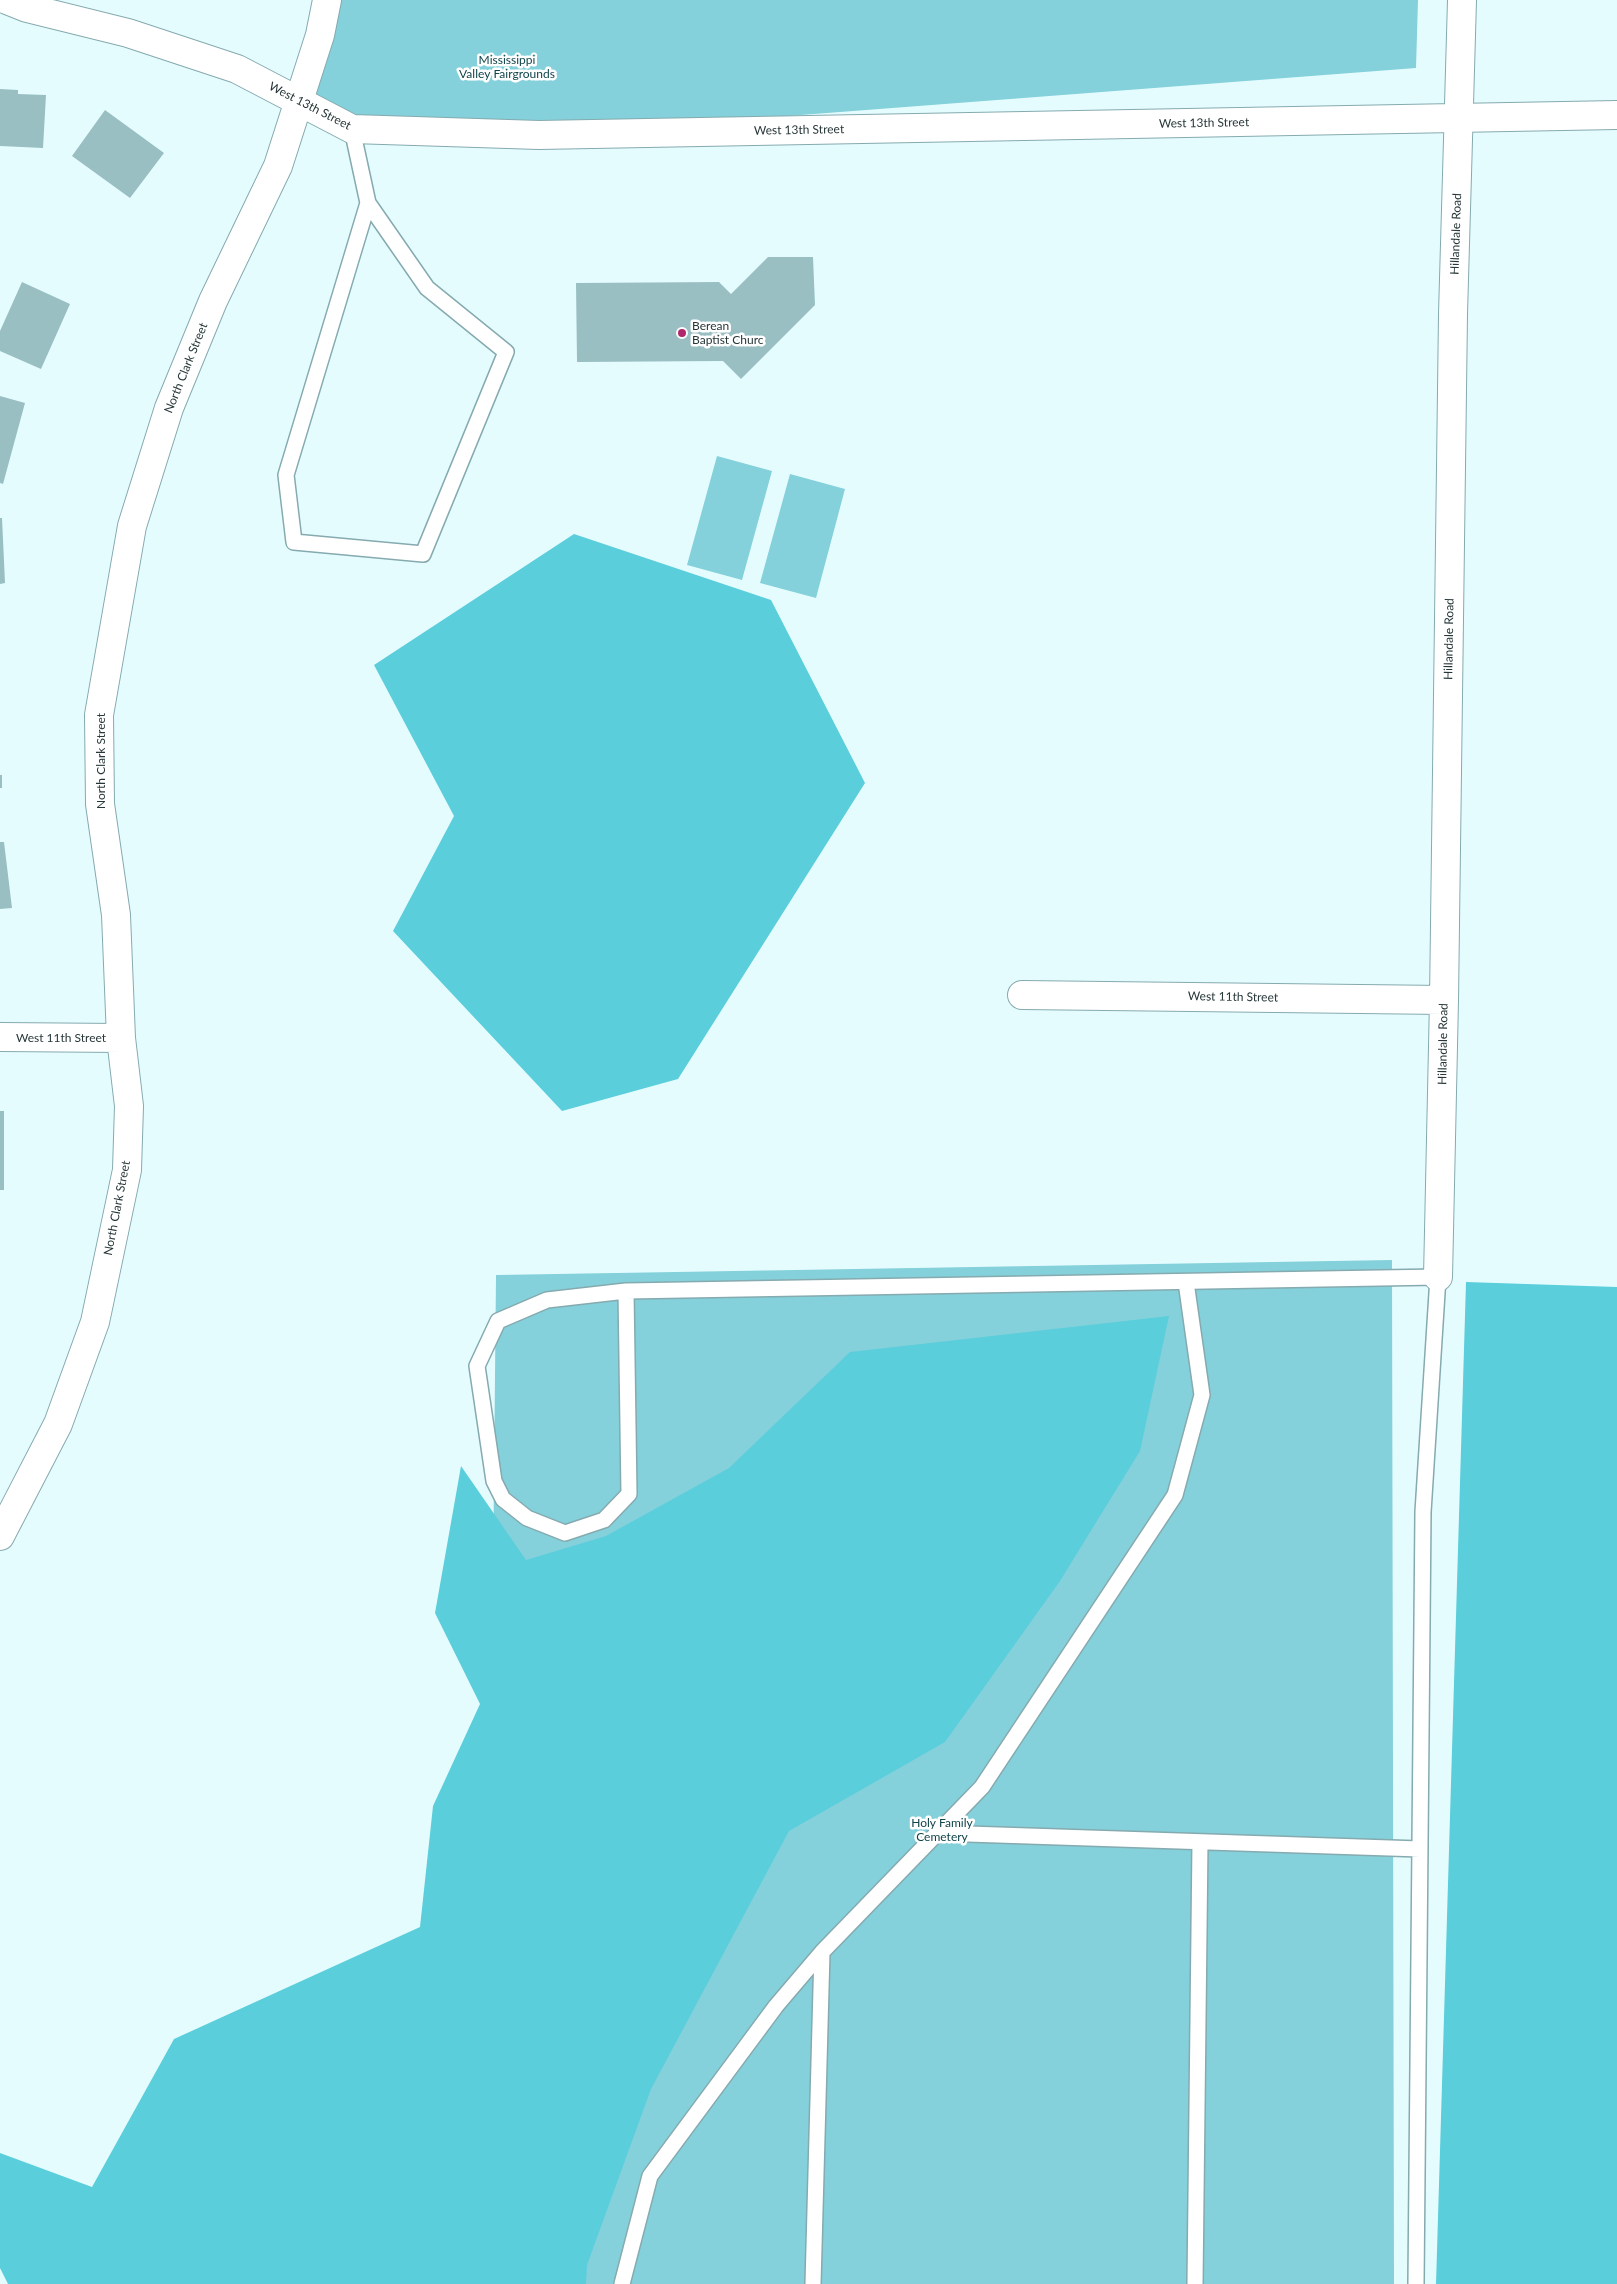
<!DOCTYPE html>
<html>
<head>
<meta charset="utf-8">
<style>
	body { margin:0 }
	canvas { display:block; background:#e5fcff }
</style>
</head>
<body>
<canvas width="1617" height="2284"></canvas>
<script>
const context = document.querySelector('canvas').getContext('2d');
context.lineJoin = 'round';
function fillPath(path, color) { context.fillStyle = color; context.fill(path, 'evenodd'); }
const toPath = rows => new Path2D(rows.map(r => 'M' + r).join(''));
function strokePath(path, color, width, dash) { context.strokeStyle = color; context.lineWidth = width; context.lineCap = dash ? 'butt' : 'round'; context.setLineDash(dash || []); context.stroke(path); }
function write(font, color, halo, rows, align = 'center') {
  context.font = font + ' Lato,sans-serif'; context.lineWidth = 5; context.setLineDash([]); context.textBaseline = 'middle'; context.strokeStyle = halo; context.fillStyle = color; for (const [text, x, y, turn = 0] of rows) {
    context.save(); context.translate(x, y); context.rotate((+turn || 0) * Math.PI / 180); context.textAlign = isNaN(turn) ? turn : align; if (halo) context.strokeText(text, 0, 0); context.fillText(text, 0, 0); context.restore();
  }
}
fillPath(toPath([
	[327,0,1418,0,1416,68,539,135,352,129,299,100],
	[717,456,772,471,742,580,687,565],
	[790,474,845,489,816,598,760,583],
	[1392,1260,1394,2284,486,2284,496,1275]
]), '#84d1db');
fillPath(toPath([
	[574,534,771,600,865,783,678,1079,562,1111,393,931,454,816,374,665],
	[1466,1282,1617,1287,1617,2284,1436,2284],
	[1169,1316,1140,1451,1060,1581,945,1742,789,1831,651,2089,587,2265,586,2284,8,2284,0,2268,0,2153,92,2187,174,2039,420,1927,433,1806,480,1704,435,1613,461,1466,526,1560,606,1536,729,1468,850,1352]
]), '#5bcedb');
fillPath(toPath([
	[0,89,18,90,18,94,46,95,43,148,0,146],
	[105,110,164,153,130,198,72,156],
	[768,257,813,257,815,305,741,379,723,361,577,362,576,283,719,282,731,294],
	[22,282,70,304,41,369,0,351,0,331],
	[0,396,25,403,3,484,0,483],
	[0,518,2,518,5,583,0,584],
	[0,775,2,775,2,788,0,788],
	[0,842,4,842,12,908,0,909],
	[0,1111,4,1111,4,1190,0,1190]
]), '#99bfc3');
const service = toPath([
	[352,129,368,203],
	[368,203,427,288,506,352,423,554,294,542,286,475,368,203],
	[626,1291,1438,1277,1423,1512,1416,2284],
	[626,1291,629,1494,604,1520,565,1533,527,1518,503,1499,494,1481,477,1366,498,1321,547,1300,626,1291],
	[938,1833,1420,1849],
	[622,2284,650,2176,776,2006,822,1952],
	[813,2284,822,1952,982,1787,1175,1495,1202,1395,1186,1282],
	[1195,2284,1200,1842]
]);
const minor = toPath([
	[7,0,27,8,128,33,237,69,352,129,539,135,1617,115],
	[1022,995,1444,1000],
	[0,1037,121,1038],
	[1438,1277,1444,1000,1453,314,1462,0],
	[0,1536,58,1424,95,1322,127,1170,129,1106,121,1038,116,915,100,804,99,715,132,526,169,408,213,301,278,166,320,35,327,0]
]);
strokePath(service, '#85aaaf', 18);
strokePath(minor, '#85aaaf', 30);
strokePath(service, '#fff', 15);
strokePath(minor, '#fff', 28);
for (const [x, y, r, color] of [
	[682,333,5,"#af286b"]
]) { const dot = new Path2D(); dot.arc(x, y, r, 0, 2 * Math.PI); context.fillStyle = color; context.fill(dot); strokePath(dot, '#fff', 2); }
write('12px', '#11454b', '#fff', [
	["Mississippi",507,60],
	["Valley Fairgrounds",507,74],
	["Holy Family",942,1823],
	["Cemetery",942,1837]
]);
write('12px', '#273638', '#fff', [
	["West 13th Street",310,106,27],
	["West 13th Street",1204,123,-1],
	["West 13th Street",799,130,-1],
	["Hillandale Road",1456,234,-88],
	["North Clark Street",186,368,-68],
	["Hillandale Road",1449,639,-89],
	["North Clark Street",101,761,-90],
	["West 11th Street",1233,997,1],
	["West 11th Street",61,1038],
	["Hillandale Road",1443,1044,-89],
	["North Clark Street",117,1208,-79]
]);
write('12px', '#273638', '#fff', [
	["Berean",692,326],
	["Baptist Churc",692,340]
], 'left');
</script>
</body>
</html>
